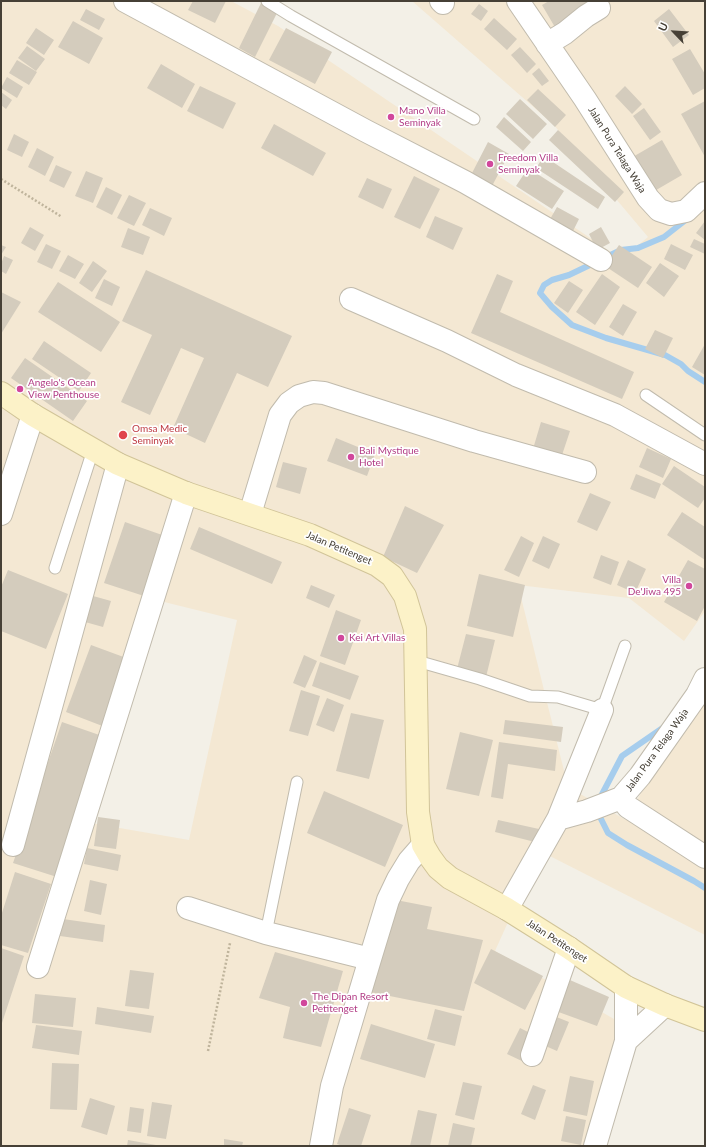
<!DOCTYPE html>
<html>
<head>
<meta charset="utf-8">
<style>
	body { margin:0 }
	#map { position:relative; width:706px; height:1147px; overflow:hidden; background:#f3f0e7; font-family:Lato,sans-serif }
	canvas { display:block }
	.frame { position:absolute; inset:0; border:2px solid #464036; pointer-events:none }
	.north { position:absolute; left:654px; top:12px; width:40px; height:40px; -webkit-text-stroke:3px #fff; paint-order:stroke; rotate:295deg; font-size:11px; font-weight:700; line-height:16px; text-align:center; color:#464036 }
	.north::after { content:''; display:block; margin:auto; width:14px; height:18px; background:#464036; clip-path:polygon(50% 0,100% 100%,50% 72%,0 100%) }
</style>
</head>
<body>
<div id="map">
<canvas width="706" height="1147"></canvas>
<div class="frame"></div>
<div class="north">U</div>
</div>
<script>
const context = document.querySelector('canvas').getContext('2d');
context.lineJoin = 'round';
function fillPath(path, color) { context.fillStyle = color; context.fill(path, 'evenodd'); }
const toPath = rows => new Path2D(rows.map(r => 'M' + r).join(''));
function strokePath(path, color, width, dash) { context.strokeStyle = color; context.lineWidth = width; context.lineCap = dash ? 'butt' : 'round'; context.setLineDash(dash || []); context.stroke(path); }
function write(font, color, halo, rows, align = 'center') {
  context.font = font + ' Lato,sans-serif'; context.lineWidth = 3.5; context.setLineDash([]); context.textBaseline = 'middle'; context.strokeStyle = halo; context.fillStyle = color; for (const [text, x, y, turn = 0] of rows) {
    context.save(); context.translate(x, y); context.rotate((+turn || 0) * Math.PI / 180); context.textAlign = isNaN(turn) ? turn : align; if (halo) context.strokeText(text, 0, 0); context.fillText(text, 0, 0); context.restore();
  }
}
fillPath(toPath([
	[1,1,231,1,278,26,621,259,648,237,553,124,412,1,705,1,705,611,684,641,629,598,518,585,568,787,626,820,663,753,705,695,705,935,540,851,495,951,621,1023,595,1146,1,1146],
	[148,598,237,620,189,840,85,822]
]), '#f4e8d3');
strokePath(toPath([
	[604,258,621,250,638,248,664,237,687,219],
	[594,263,569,275,552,280,544,285,540,293,552,307,572,325,606,338,665,355,681,364,688,371,705,382],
	[599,800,622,756,664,727],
	[597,811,608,833,627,845,694,881,705,888]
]), '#a6cded', 6);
fillPath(toPath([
	[193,1,226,1,215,23,188,10],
	[549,1,597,1,556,29,542,5],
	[261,3,278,11,255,57,239,48],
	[479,4,488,11,481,21,471,14],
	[86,9,105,19,99,30,80,20],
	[669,9,689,35,673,47,654,21],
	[494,18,517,39,507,50,484,29],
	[73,21,103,38,89,64,58,47],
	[36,28,54,40,44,55,26,43],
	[286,28,332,52,315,84,269,60],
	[27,46,45,59,36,71,18,58],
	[520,47,536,64,527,73,511,55],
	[690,49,705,74,705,88,693,95,672,59],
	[17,60,37,72,29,85,9,73],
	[161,64,195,84,182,108,147,88],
	[539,68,549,81,542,86,532,74],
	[7,77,23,87,17,98,1,88],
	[200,86,236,103,223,129,187,111],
	[625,86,642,104,632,114,615,96],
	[538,89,566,115,555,127,527,100],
	[1,92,12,100,6,109,1,105],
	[520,99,547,124,533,139,506,114],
	[705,101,705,157,681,114],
	[644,108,661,132,650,140,633,116],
	[504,117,531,142,523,151,496,127],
	[274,124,326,153,313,176,261,148],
	[558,130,624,192,615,202,549,140],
	[14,134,29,142,22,157,7,150],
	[662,140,682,175,651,193,631,158],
	[488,142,509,154,492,186,471,175],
	[37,148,54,157,45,176,28,167],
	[544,156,605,197,598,209,536,168],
	[56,165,72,172,64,188,49,181],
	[528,168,564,191,552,209,516,186],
	[86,171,103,178,93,203,75,196],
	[414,176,440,189,420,229,394,217],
	[367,178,392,189,383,209,358,197],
	[106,187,122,195,112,215,96,207],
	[129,195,146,203,134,226,117,218],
	[557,207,579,219,572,233,549,221],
	[150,208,172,218,164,236,142,225],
	[435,216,463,228,453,250,426,237],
	[705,221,705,240,696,233],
	[30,227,44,235,35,251,21,243],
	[601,227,610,243,597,250,589,234],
	[128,228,150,237,143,255,121,247],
	[694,239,705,244,705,254,690,247],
	[46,244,61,251,52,269,37,262],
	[671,244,693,255,685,270,664,259],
	[1,245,6,247,1,255],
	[619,245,652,267,638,288,605,266],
	[68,255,84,264,75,279,59,271],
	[4,256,13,260,6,274,1,271,1,264],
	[93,261,107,271,92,292,79,283],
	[660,263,679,276,664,297,646,283],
	[146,270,292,336,268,387,237,373,205,443,173,428,204,358,181,348,150,415,121,402,152,335,122,321],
	[497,274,513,281,500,312,634,372,622,399,471,333],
	[602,274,620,287,595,325,576,312],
	[104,279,120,287,112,306,95,298],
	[569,281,583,290,568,313,554,303],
	[58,282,120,322,101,352,38,312],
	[1,292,21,302,1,334],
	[623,304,637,312,623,336,609,327],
	[655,330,673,338,663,358,645,349],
	[44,341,91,373,79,391,32,359],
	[705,344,705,375,692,367],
	[25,358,87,401,73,421,11,378],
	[541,422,570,431,561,458,533,449],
	[336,438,375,454,367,476,327,461],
	[647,448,671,459,663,478,639,467],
	[283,462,307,468,300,494,276,487],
	[674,466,705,487,705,498,698,508,662,484],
	[636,474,661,484,655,499,630,489],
	[590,493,611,502,597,531,577,522],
	[405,506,444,525,417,573,383,557],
	[682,512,705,527,705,560,667,535],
	[125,522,165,536,144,596,104,583],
	[199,527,282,562,272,584,190,549],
	[521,536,534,543,519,577,504,570],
	[543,536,560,544,549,569,532,561],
	[601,555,619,562,611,585,593,578],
	[628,560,646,569,635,593,617,585],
	[688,560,705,569,705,606,697,621,664,602],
	[8,570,68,594,46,649,1,631,1,587],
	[479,574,525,585,513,637,467,626],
	[311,585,335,595,329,608,306,598],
	[86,594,111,601,103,627,78,620],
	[336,610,361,620,345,665,320,656],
	[466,634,495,640,486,677,457,669],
	[91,645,129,659,105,727,66,712],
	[304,655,317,661,305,688,293,683],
	[320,662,359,676,350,700,312,686],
	[301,690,320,696,308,736,289,731],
	[327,698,344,705,334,732,316,725],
	[351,713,384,720,369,779,336,771],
	[505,720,563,727,561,742,503,734],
	[62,722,105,737,57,877,13,863],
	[460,732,493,740,479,796,446,789],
	[499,742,557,750,555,771,508,764,503,799,491,797],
	[324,791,403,825,385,867,307,833],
	[98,817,120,820,116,849,94,846],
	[498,820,539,829,535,842,495,832],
	[87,848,121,855,118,871,84,864],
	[15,872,51,884,28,953,1,945,1,916],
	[90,880,107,884,101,915,84,911],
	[396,900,432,907,427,929,483,940,464,1011,365,991],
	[63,919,105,925,103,942,60,936],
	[1,948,24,956,1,1026],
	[491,949,543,976,525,1010,474,983],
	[275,952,343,971,321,1047,283,1038,290,1007,259,998],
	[130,970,154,973,149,1009,125,1006],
	[563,977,609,997,597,1026,553,1010],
	[35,994,76,998,73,1027,32,1023],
	[97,1007,154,1016,151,1033,95,1024],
	[435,1009,462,1016,455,1046,427,1039],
	[554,1016,569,1022,557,1051,541,1044],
	[371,1024,435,1044,425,1078,360,1059],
	[36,1025,82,1031,79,1055,32,1048],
	[520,1028,536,1036,524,1062,507,1054],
	[52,1063,79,1064,77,1110,50,1109],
	[570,1076,594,1081,587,1116,563,1111],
	[463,1082,482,1086,474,1120,455,1115],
	[533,1085,546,1090,535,1120,521,1114],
	[90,1098,115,1106,107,1135,81,1127],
	[152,1102,172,1105,166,1139,147,1136],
	[130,1107,144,1109,141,1133,127,1131],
	[349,1108,371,1115,361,1146,343,1146,337,1144],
	[418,1110,437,1114,430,1146,410,1146],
	[566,1116,586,1120,581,1145,561,1141],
	[453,1123,475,1128,471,1146,448,1146],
	[224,1139,243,1142,242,1146,224,1146],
	[128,1140,156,1145,156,1146,127,1146]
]), '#d4ccbd');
const service = toPath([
	[267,1,291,16,474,119],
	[646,395,705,435],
	[55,568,93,450],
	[417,661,480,679,530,696,558,697,602,710,625,646],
	[266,933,297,782]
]);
const minor = toPath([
	[125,1,366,131,465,182,601,260],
	[441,1,443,3],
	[518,1,585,99,648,198,659,210,671,214,686,211,705,193],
	[547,44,565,33,586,16,599,8],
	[351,299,447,341,516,375,615,415,705,464],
	[1,514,33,415],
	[250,514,280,415,289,403,299,396,313,392,324,393,474,441,585,472],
	[621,798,628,807,705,857],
	[558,819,587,811,621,798,640,776,697,695,705,679],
	[13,845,118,464],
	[188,908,266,933,370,959],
	[507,909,558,819,602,710],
	[38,967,186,493],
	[626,1041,665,1005],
	[532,1055,569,948],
	[321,1146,332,1086,370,959,388,900,398,879,409,861,423,845],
	[595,1146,626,1041,626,987]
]);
const secondary = toPath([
	[1,393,33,415,118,464,186,493,310,535,377,565,392,576,405,596,415,629,418,812,423,845,430,857,438,868,450,878,507,909,569,948,626,987,665,1005,705,1020]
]);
strokePath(service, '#c1bbad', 13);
strokePath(minor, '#c1bbad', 24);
strokePath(secondary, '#d1c498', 24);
strokePath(toPath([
	[1,179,62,217],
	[208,1051,230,943]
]), '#bfb49c', 2.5, [2, 2]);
strokePath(service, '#fff', 11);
strokePath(minor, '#fff', 22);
strokePath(secondary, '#fcf2c8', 22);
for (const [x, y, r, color] of [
	[391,117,4,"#d1479c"],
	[490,164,4,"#d1479c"],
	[20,389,4,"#d1479c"],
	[123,435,5,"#e0444e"],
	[351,457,4,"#d1479c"],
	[689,586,4,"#d1479c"],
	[341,638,4,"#d1479c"],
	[304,1003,4,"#d1479c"]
]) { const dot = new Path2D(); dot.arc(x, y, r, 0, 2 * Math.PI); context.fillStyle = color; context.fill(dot); strokePath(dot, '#fff', 1.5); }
write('10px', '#b23c85', '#fff', [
	["Mano Villa",399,111],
	["Seminyak",399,123],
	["Freedom Villa",498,158],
	["Seminyak",498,170],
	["Angelo's Ocean",28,383],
	["View Penthouse",28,395],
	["Bali Mystique",359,451],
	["Hotel",359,463],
	["Villa",681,580,"right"],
	["De'Jiwa 495",681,592,"right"],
	["Kei Art Villas",349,638],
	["The Dipan Resort",312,997],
	["Petitenget",312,1009]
], 'left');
write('10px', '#464036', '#fff', [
	["Jalan Pura Telaga Waja",617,150,58],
	["Jalan Petitenget",339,548,23],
	["Jalan Pura Telaga Waja",657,750,-54],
	["Jalan Petitenget",557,941,33]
]);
write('10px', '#be3a42', '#fff', [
	["Omsa Medic",132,429],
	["Seminyak",132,441]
], 'left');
</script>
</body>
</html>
